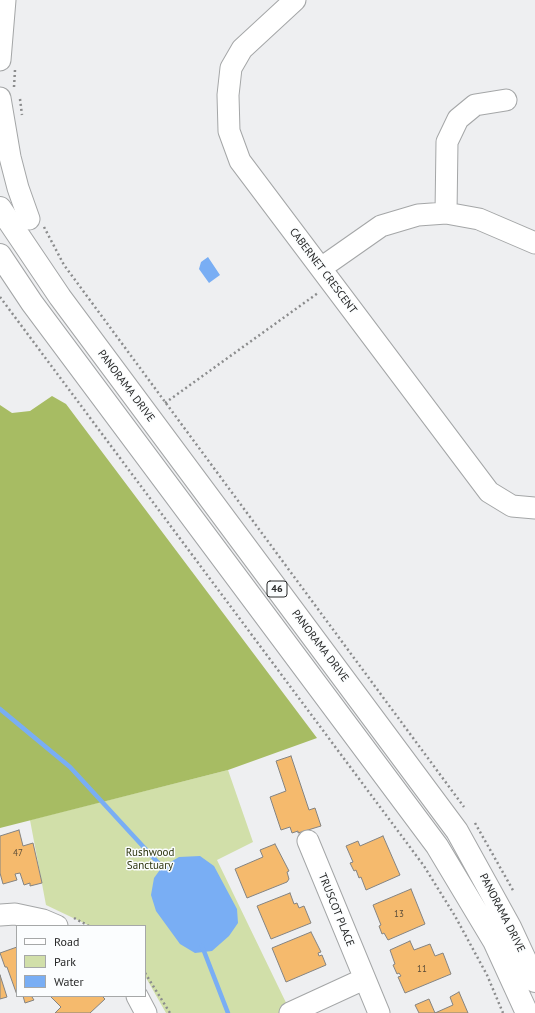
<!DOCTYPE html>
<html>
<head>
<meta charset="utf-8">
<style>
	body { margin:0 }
	#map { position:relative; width:535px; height:1013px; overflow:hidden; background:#eeeff1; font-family:"PT Sans",sans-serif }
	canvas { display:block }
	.legend { position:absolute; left:16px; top:925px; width:130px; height:72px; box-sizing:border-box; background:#fbfdfe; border:1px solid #a6a8a8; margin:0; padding:5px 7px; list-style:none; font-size:12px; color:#272828 }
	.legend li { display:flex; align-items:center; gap:8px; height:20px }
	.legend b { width:20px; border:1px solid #a6a8a8 }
</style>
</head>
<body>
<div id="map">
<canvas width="535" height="1013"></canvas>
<ul class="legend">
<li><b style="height:5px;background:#fff"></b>Road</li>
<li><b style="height:11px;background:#d1dfa9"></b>Park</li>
<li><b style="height:11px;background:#79aef4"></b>Water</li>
</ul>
</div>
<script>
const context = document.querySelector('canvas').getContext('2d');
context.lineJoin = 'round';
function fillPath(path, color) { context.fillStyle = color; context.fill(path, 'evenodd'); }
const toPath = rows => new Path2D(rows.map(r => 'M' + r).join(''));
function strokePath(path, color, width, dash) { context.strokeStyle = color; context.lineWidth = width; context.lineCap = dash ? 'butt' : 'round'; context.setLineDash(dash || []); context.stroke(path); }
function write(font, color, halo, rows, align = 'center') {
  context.font = font + ' "PT Sans",sans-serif'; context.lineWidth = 3; context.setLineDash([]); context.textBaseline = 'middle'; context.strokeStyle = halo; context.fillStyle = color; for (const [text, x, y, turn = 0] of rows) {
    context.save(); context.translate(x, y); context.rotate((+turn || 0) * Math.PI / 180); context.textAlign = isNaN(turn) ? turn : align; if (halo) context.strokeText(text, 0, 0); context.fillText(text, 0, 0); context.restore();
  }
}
fillPath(toPath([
	[228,770,253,842,217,860,291,1013,166,1013,145,976,145,926,90,926,46,905,30,820]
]), '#d1dfa9');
fillPath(toPath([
	[52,396,66,404,317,738,228,770,0,828,0,405,12,413,30,411]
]), '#a7bc63');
fillPath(toPath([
	[208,257,220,275,209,283,199,269,201,262],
	[200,856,214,866,237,909,238,923,229,936,212,951,195,953,180,944,156,911,151,895,154,878,162,867,179,857]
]), '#79aef4');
strokePath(toPath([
	[0,709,70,767,162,867,164,872],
	[202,946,228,1013]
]), '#79aef4', 4.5);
const building = toPath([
	[291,756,309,810,315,808,321,826,298,833,298,831,292,833,290,827,281,830,270,797,286,791,276,761,291,756],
	[19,830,23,846,33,843,42,883,30,886,30,883,24,885,20,873,15,874,17,880,3,884,0,873,0,836,19,830],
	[383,836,400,875,366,890,361,877,359,878,356,870,354,871,350,863,353,862,346,846,358,841,360,846,383,836],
	[275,844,289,871,287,872,289,879,287,882,247,898,235,869,263,857,260,850,275,844],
	[411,889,425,924,388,940,384,933,382,934,379,926,381,925,373,905,411,889],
	[290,893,294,904,297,903,299,908,304,906,311,923,271,939,257,906,290,893],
	[311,932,321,952,318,953,319,956,322,955,326,965,286,982,272,948,311,932],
	[410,941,414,950,430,944,435,956,443,953,451,974,405,993,398,977,401,976,399,973,397,974,393,965,395,964,390,950,410,941],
	[17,947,17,995,7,967,5,967,0,953,17,947],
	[0,975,7,997,0,999,0,975],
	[459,992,468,1013,419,1013,415,1005,429,999,435,1013,453,1005,450,997,459,992],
	[23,996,35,996,32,997,34,1000,25,1003,23,996],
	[50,996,102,996,105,999,90,1013,55,1013,61,1007,50,996]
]);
fillPath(building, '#f5ba6d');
strokePath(building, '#848381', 1);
const minor = toPath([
	[295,0,242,49,231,68,228,95,229,131,240,161,489,492,512,506,535,508],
	[0,60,5,0],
	[0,98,10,157,18,188,29,219],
	[446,213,447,142,458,119,475,105,506,100],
	[321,268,381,226,418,215,446,213,479,219,535,243],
	[308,841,379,1013],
	[0,915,15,914,43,920,57,926],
	[137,996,146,1013],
	[290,1013,364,979]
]);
const major = toPath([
	[0,208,60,297,457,831,510,927,535,981],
	[0,255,32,303,437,846,494,941,527,1013]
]);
strokePath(minor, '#a4a6a7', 23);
strokePath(major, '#a4a6a7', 24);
strokePath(toPath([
	[14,87,15,70],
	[20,99,22,115],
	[44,227,64,265,464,807],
	[0,297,424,866,455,916,487,975,503,1013],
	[165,403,318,293],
	[475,823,514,892],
	[74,918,89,926],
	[145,973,170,1013]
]), '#8b8c8d', 2.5, [2, 3]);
strokePath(minor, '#fff', 21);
strokePath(major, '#fff', 22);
write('9px', '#5a4c39', null, [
	["47",18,853],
	["13",399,914],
	["11",422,969]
]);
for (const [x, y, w] of [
	[277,589,20]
]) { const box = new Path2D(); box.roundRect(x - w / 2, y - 8, w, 16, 3); context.fillStyle = '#fbfdfe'; context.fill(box); strokePath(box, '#272828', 1); }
write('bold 10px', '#272828', null, [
	["46",277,589]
]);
write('11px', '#272828', '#fbfdfe', [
	["CABERNET CRESCENT",323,271,53],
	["PANORAMA DRIVE",126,386,53],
	["PANORAMA DRIVE",320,646,53],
	["TRUSCOT PLACE",336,910,68],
	["PANORAMA DRIVE",502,913,63]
]);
write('11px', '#2d350f', '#fbfdfe', [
	["Rushwood",150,853],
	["Sanctuary",150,866]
]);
</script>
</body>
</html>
